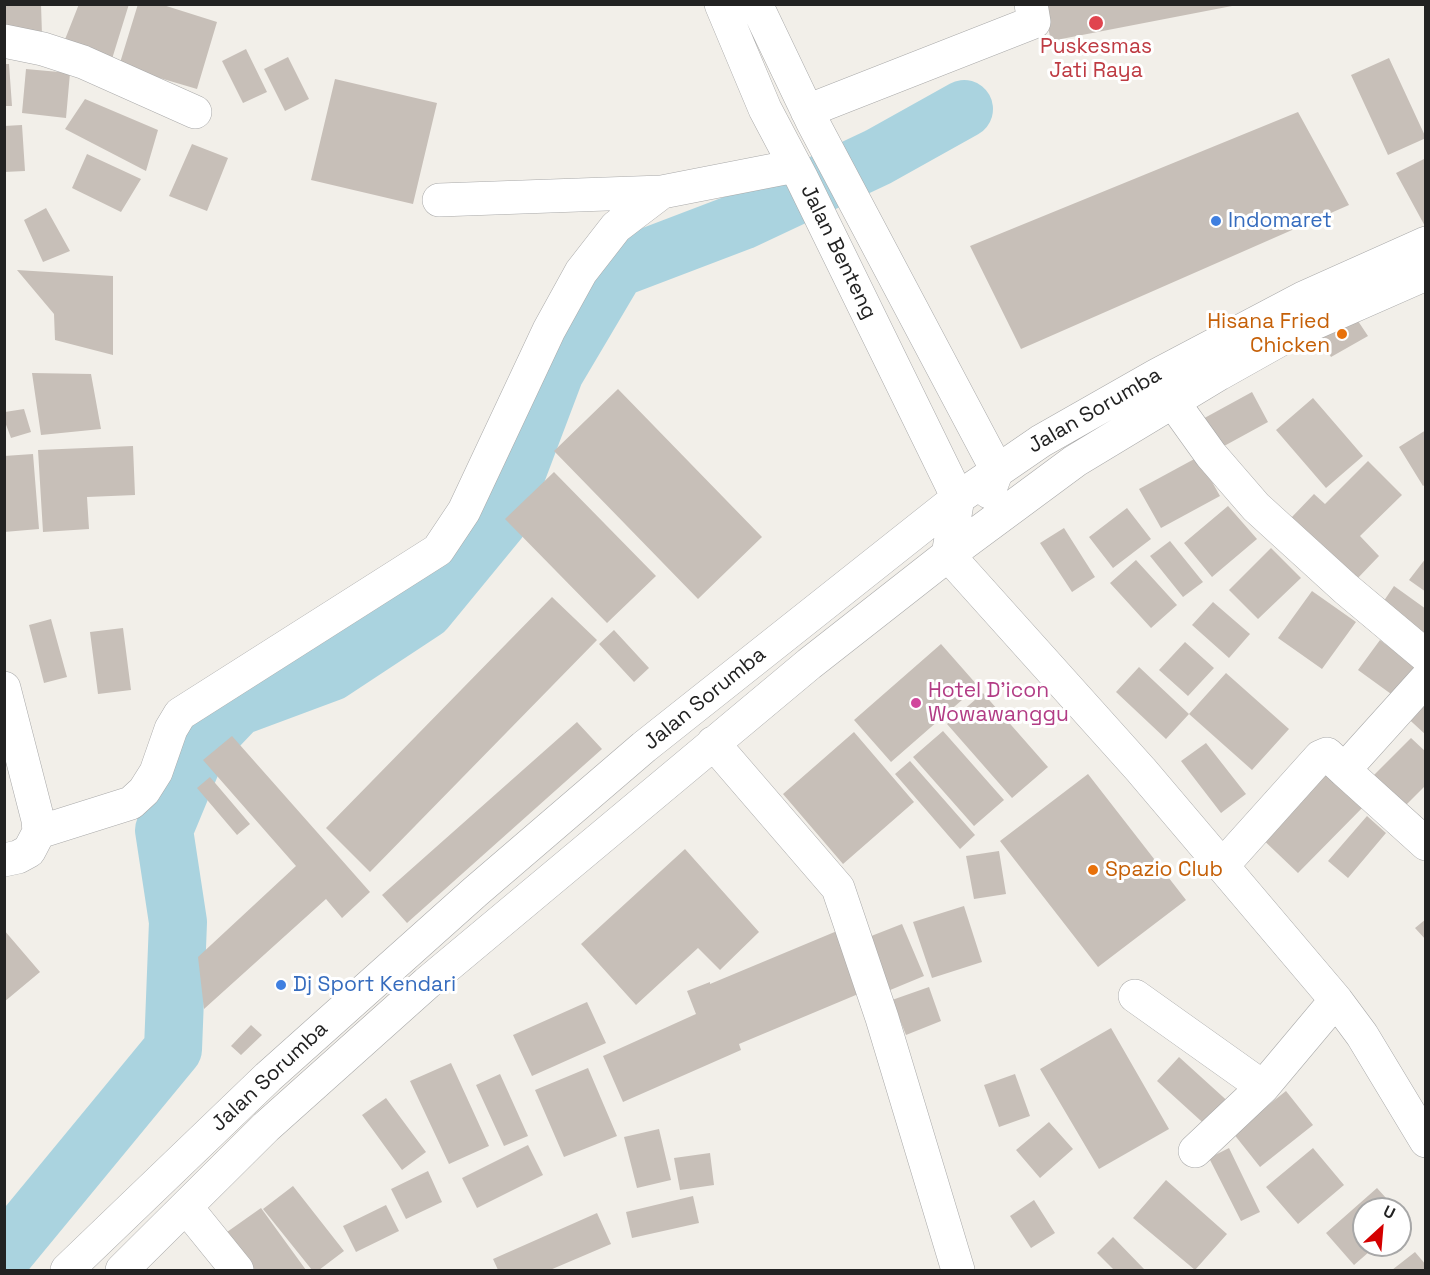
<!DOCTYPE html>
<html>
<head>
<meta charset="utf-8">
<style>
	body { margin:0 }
	#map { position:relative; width:1430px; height:1275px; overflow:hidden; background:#f2efe9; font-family:"Space Grotesk",sans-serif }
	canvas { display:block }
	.frame { position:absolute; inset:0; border:6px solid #222; pointer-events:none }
	.north { position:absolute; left:1352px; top:1197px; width:60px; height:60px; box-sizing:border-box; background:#fff; border:2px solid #a7a7a7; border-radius:50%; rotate:26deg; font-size:16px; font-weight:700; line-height:24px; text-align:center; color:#222 }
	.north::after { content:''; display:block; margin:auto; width:21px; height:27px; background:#d40000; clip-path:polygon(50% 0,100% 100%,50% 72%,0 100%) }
</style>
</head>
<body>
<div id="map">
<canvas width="1430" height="1275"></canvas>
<div class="frame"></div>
<div class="north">U</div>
</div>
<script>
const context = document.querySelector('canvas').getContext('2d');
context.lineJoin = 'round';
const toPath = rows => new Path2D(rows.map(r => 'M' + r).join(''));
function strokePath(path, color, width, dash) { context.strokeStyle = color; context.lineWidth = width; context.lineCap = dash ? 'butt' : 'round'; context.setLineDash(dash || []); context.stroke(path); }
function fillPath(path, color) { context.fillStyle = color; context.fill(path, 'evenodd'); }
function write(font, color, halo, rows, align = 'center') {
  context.font = font + ' "Space Grotesk",sans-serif'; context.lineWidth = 6; context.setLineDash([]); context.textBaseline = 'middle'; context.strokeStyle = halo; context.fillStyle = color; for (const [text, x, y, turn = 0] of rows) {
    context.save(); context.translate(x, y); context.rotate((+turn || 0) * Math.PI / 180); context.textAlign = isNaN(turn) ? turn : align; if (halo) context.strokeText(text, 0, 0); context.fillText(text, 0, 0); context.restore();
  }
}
strokePath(toPath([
	[4,1254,173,1049,178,922,164,830,198,748,237,707,331,672,425,610,499,520,555,372,616,269,742,221,878,157,964,109]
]), '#aad3df', 58);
fillPath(toPath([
	[4,4,41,4,42,35,4,35],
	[79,4,129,4,112,59,62,47],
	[138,4,160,4,217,22,197,89,119,66],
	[1043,4,1232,4,1232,6,1051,41],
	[246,49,267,92,243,103,222,61],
	[288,57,309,99,285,111,264,69],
	[1389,58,1426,138,1388,155,1351,75],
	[4,64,9,64,12,106,4,106],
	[26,69,70,73,66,118,22,113],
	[335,79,437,103,413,204,311,180],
	[85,99,158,130,146,171,65,129],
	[1298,112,1349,205,1021,349,970,246],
	[22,125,25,171,4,172,4,126],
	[192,144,228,158,207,211,169,196],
	[87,154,141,179,121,212,72,188],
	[1426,158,1426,228,1396,173],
	[46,208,70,251,43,262,24,220],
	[17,270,113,276,113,355,55,340,54,314],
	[1354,315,1368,336,1331,357,1316,333],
	[32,373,91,374,101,429,41,435],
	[618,389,762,537,698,599,554,451],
	[1252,392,1268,422,1215,451,1199,421],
	[1313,398,1363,456,1326,488,1276,430],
	[24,409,31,432,11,438,5,422,5,412],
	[1426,430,1426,484,1423,486,1399,447],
	[133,446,135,495,87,497,89,529,43,532,38,450],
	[33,454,39,529,4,532,4,456],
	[1198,457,1220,496,1161,528,1139,489],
	[1368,461,1402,495,1360,536,1379,556,1356,580,1291,518,1314,494,1325,504],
	[554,472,656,576,607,623,505,519],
	[1228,506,1257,539,1212,577,1184,543],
	[1127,508,1151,539,1113,568,1089,537],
	[1064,528,1095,577,1072,592,1040,543],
	[1170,541,1203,582,1183,597,1150,556],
	[1271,548,1301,578,1258,619,1229,590],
	[1426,558,1426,592,1409,580],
	[1136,560,1177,605,1151,628,1110,583],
	[1394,586,1426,609,1426,646,1377,611],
	[1312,591,1356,622,1322,669,1278,638],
	[552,597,597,640,370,872,326,828],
	[1213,602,1250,634,1229,658,1192,625],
	[51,619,67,677,44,683,29,625],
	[123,628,131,690,98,694,90,632],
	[614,630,649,668,634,682,599,644],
	[1380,640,1419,669,1398,699,1358,670],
	[1185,642,1214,668,1188,696,1159,670],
	[941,644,978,686,891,762,854,720],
	[1139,667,1189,714,1226,673,1289,729,1252,770,1189,714,1166,739,1116,692],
	[1426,686,1426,735,1401,712],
	[983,693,1048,767,1012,798,947,724],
	[577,722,602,749,407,923,382,895],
	[943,731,1004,800,974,826,913,757],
	[854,732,914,802,843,864,783,794],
	[232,736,370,892,342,918,326,899,204,1009,198,957,296,866,203,760],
	[1411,738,1426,752,1426,785,1403,808,1372,777],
	[1206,743,1246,794,1221,813,1181,761],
	[910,761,975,835,960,849,895,774],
	[1323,762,1366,804,1298,873,1255,832],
	[1088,774,1186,900,1098,967,1000,841],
	[210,777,250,824,237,835,197,788],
	[1367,816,1386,833,1348,878,1328,861],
	[685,849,759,932,720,970,698,948,636,1005,581,944],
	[999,851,1006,894,974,899,966,856],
	[964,906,982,962,932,978,913,922],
	[1426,919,1426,940,1415,928],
	[902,924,924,976,883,993,861,940],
	[4,930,40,972,4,1002],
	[837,931,863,992,739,1044,741,1050,623,1102,603,1056,696,1014,687,991,710,982,710,984],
	[929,987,941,1021,906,1035,892,1000],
	[587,1002,606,1043,532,1076,513,1035],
	[251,1025,262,1035,241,1055,231,1046],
	[1111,1028,1169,1129,1099,1169,1040,1069],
	[1179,1057,1233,1106,1211,1130,1157,1081],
	[451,1063,489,1146,449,1164,410,1081],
	[588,1068,617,1136,564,1157,535,1090],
	[500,1074,528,1136,504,1146,476,1085],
	[1015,1074,1030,1116,999,1127,984,1085],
	[1286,1091,1313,1125,1260,1167,1233,1133],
	[386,1098,426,1152,402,1170,362,1115],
	[1049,1122,1073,1149,1040,1178,1016,1150],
	[659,1129,671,1180,637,1188,624,1137],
	[528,1145,543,1175,477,1208,462,1178],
	[1229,1148,1260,1212,1241,1221,1209,1158],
	[1313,1148,1344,1185,1298,1224,1266,1187],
	[710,1153,714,1185,680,1190,674,1158],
	[428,1171,442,1202,406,1219,391,1189],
	[1166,1180,1227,1234,1195,1270,1133,1218],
	[293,1186,344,1251,319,1270,312,1270,263,1209],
	[1377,1188,1396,1209,1364,1209,1364,1245,1377,1245,1354,1265,1326,1233],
	[693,1196,699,1223,632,1238,626,1212],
	[1034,1200,1055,1233,1031,1248,1010,1216],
	[386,1205,399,1231,356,1252,343,1226],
	[261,1208,306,1270,255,1270,227,1232],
	[597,1213,611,1244,550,1270,498,1270,493,1259],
	[1113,1237,1145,1270,1114,1270,1097,1253],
	[1415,1252,1426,1265,1426,1270,1392,1270]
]), '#c7bfb8');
const minor = toPath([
	[721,4,765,109,802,179,958,498,948,555,1141,770,1336,1000,1362,1035,1426,1141],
	[756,4,812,121,997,470,989,492],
	[4,41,43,49,83,62,195,112],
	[807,111,1034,22,1031,4],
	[439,200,662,192,795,166],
	[1173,402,1211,455,1256,507,1346,589,1426,656],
	[4,688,38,820,39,832,29,851,18,857,4,860],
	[713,743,838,888,882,1018,958,1270],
	[1344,770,1426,844],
	[39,832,131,803,144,791,156,772,171,729,180,714,438,550,464,511,549,330,581,272,616,227,662,192],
	[1223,865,1320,757,1327,754,1344,770,1426,679],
	[1135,996,1263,1087],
	[1195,1151,1263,1087,1336,1000],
	[186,1207,237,1270],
	[67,1270,268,1077,475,892,644,747,958,498,1041,441,1157,375,1303,298,1426,243],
	[122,1270,266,1127,427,983,809,664,948,555,1075,461,1219,374,1292,333,1426,274]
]);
strokePath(minor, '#a9a9a9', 34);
strokePath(minor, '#fff', 33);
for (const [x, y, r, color] of [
	[1096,23,8,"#e0444e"],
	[1216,221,6,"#3f7fe0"],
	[1342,334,6,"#e8710a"],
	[916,703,6,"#d1479c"],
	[1093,870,6,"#e8710a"],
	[281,985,6,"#3f7fe0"]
]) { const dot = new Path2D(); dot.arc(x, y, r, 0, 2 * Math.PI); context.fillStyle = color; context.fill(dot); strokePath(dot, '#fff', 2); }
write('21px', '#be3a42', '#fff', [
	["Puskesmas",1096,47],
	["Jati Raya",1096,71]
]);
write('21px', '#366cbe', '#fff', [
	["Indomaret",1228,221],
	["Dj Sport Kendari",293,985]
], 'left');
write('21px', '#222', '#fff', [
	["Jalan Benteng",838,252,64],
	["Jalan Sorumba",1095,411,-30],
	["Jalan Sorumba",705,699,-39],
	["Jalan Sorumba",270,1077,-43]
]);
write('21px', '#c56008', '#fff', [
	["Hisana Fried",1330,322],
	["Chicken",1330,346],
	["Spazio Club",1105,870,"left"]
], 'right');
write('21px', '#b23c85', '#fff', [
	["Hotel D'icon",928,691],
	["Wowawanggu",928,715]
], 'left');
</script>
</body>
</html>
